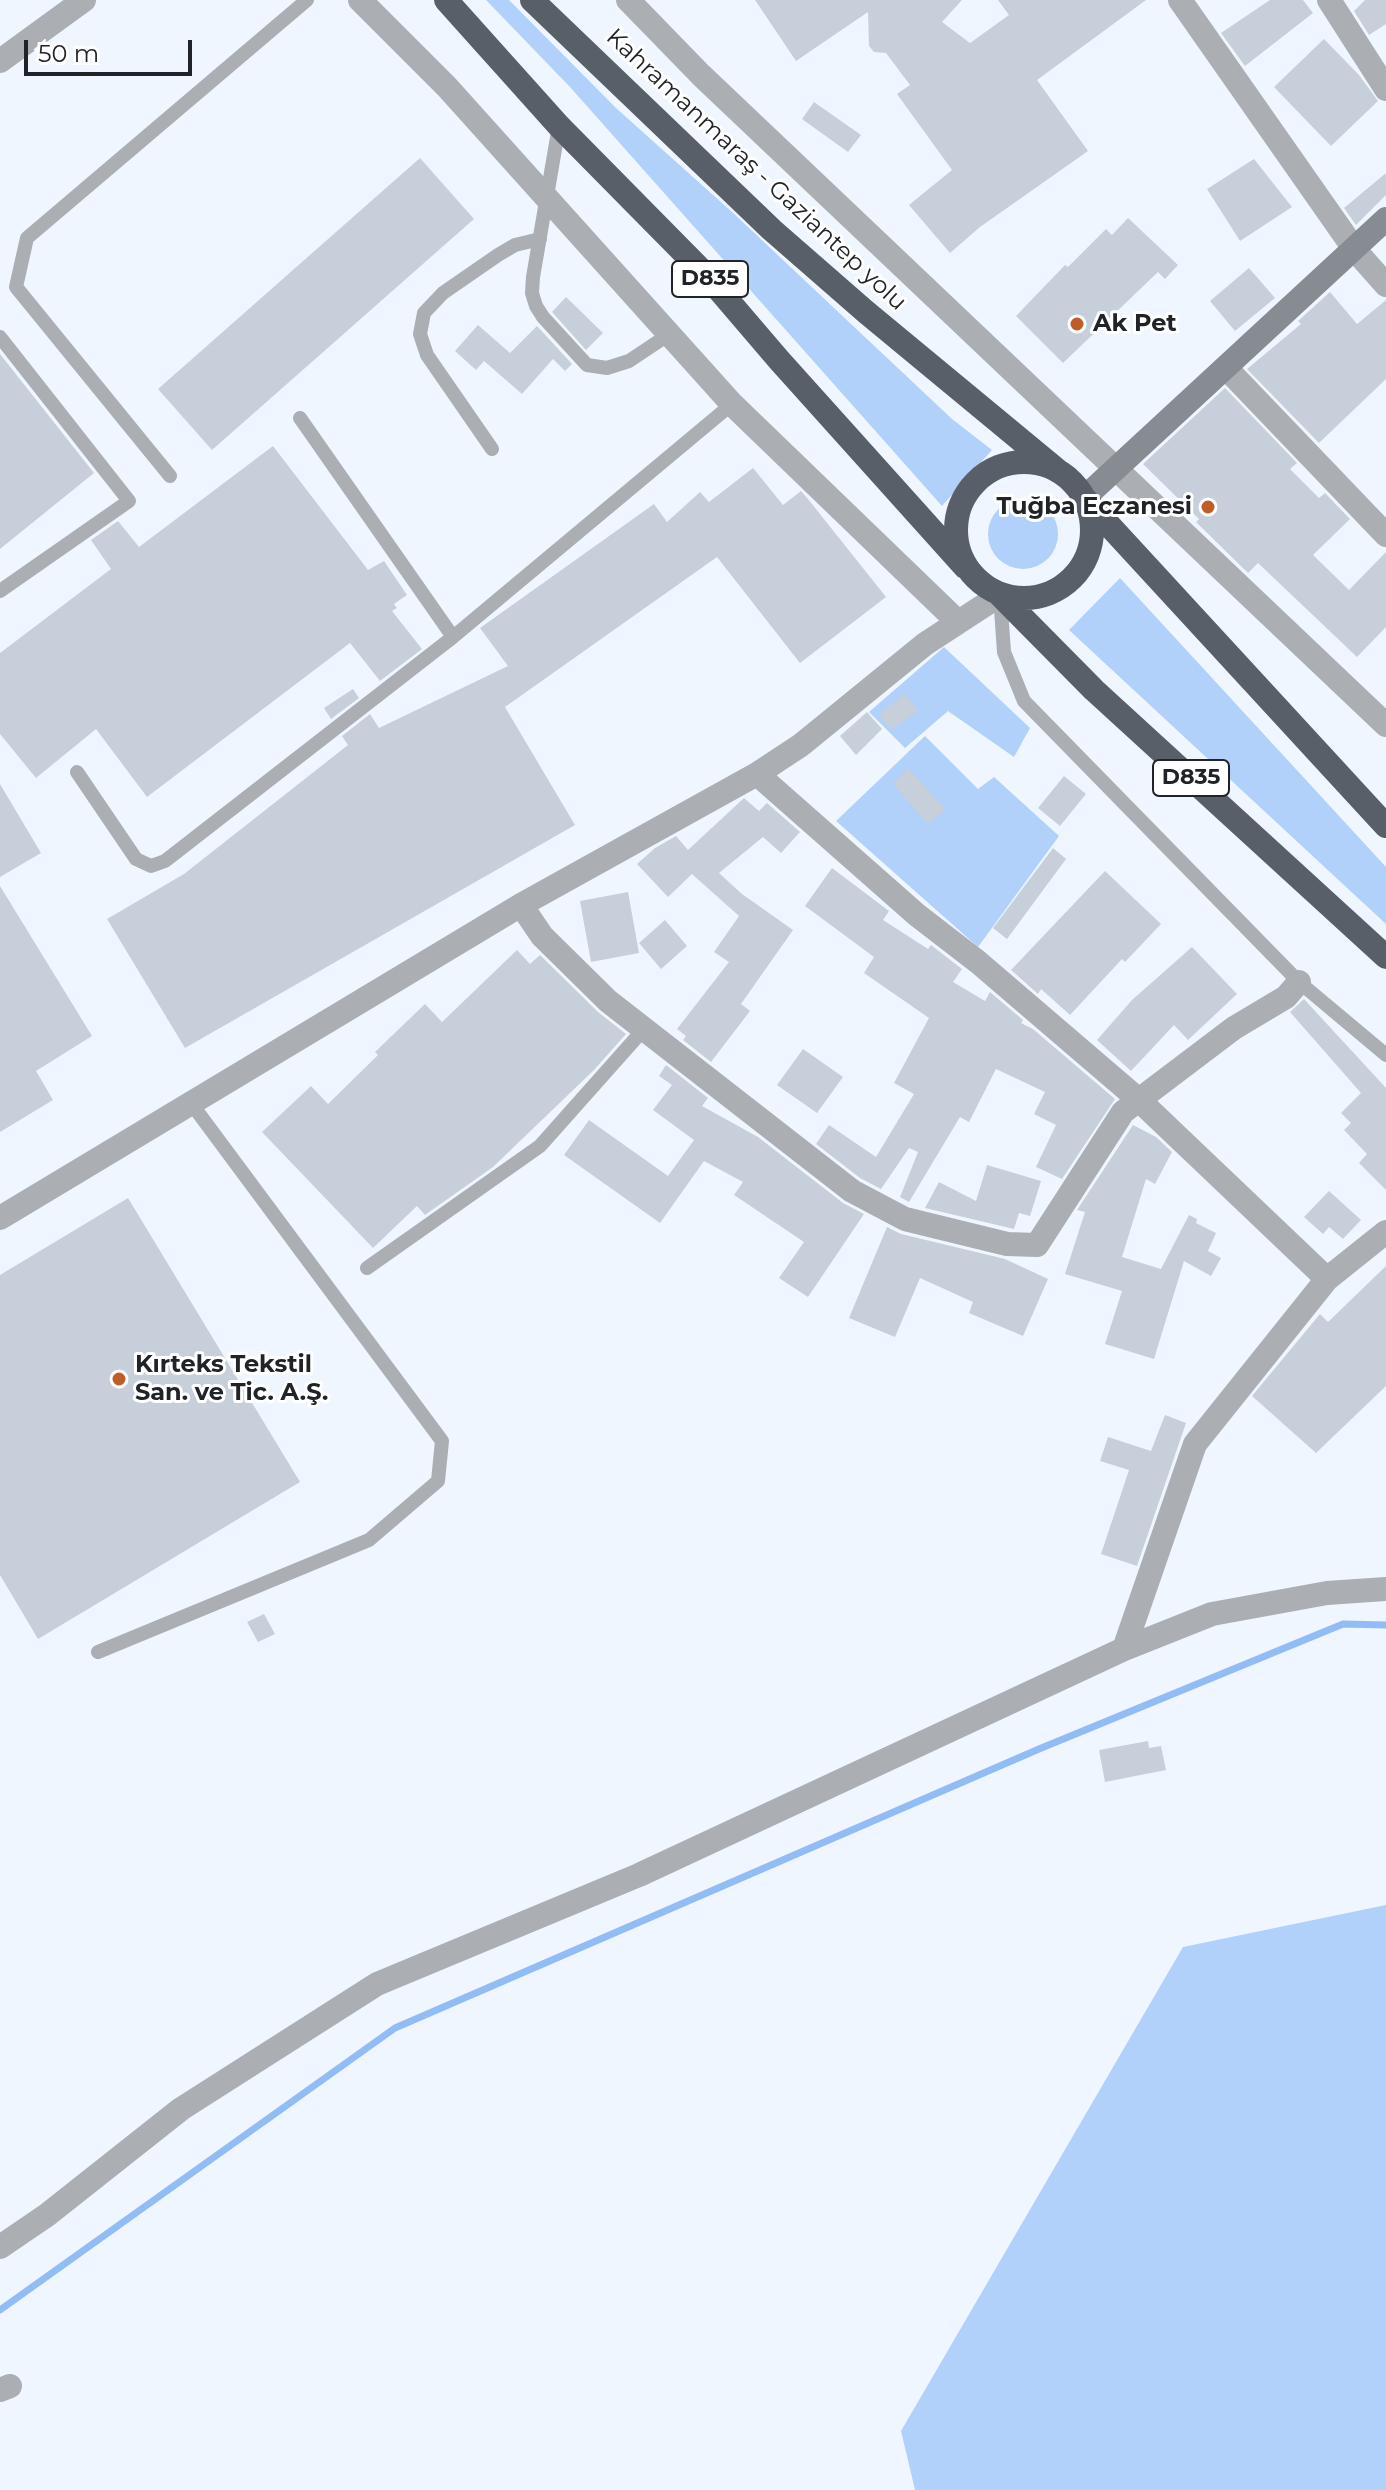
<!DOCTYPE html>
<html>
<head>
<meta charset="utf-8">
<style>
	body { margin:0 }
	#map { position:relative; width:1386px; height:2490px; overflow:hidden; background:#eff6ff; font-family:Montserrat,sans-serif }
	canvas { display:block }
	.scale { position:absolute; left:24px; top:40px; width:168px; height:36px; box-sizing:border-box; border:4px solid #202327; border-top:0; padding-left:10px; font-size:24px; line-height:28px; white-space:nowrap; color:#202327; -webkit-text-stroke:6px #fff; paint-order:stroke }
</style>
</head>
<body>
<div id="map">
<canvas width="1386" height="2490"></canvas>
<div class="scale">50 m</div>
</div>
<script>
const context = document.querySelector('canvas').getContext('2d');
context.lineJoin = 'round';
function fillPath(path, color) { context.fillStyle = color; context.fill(path, 'evenodd'); }
const toPath = rows => new Path2D(rows.map(r => 'M' + r).join(''));
function strokePath(path, color, width, dash) { context.strokeStyle = color; context.lineWidth = width; context.lineCap = dash ? 'butt' : 'round'; context.setLineDash(dash || []); context.stroke(path); }
function write(font, color, halo, rows, align = 'center') {
  context.font = font + ' Montserrat,sans-serif'; context.lineWidth = 6; context.setLineDash([]); context.textBaseline = 'middle'; context.strokeStyle = halo; context.fillStyle = color; for (const [text, x, y, turn = 0] of rows) {
    context.save(); context.translate(x, y); context.rotate((+turn || 0) * Math.PI / 180); context.textAlign = isNaN(turn) ? turn : align; if (halo) context.strokeText(text, 0, 0); context.fillText(text, 0, 0); context.restore();
  }
}
fillPath(toPath([
	[486,0,509,0,616,108,732,212,952,419,992,450,942,506,570,87],
	'988 534a35 35 0 1 1 70 0a35 35 0 1 1-70 0Z',
	[1120,578,1386,867,1386,924,1069,630],
	[944,647,1030,728,1014,757,948,711,905,748,869,712],
	[925,736,978,789,994,777,1059,836,978,947,836,821],
	[1386,1905,1386,2490,915,2490,901,2431,1183,1947]
]), '#b1d0fa');
strokePath(toPath([
	[0,2310,395,2028,1039,1749,1343,1624,1386,1625]
]), '#91bcf5', 7);
fillPath(toPath([
	[755,0,962,0,942,22,970,43,1009,15,998,0,1146,0,1037,80,1088,151,980,227,950,253,909,205,952,170,897,94,910,85,886,53,874,52,869,46,868,12,796,61],
	[1270,0,1303,0,1313,13,1245,66,1221,33],
	[1365,0,1386,0,1386,24,1369,35,1354,11],
	[1324,39,1359,75,1378,101,1331,146,1274,87],
	[814,102,861,135,848,152,802,119],
	[420,158,474,219,212,450,158,389],
	[1254,159,1292,207,1240,241,1207,189],
	[1386,173,1386,195,1356,225,1344,208],
	[1128,218,1178,265,1165,279,1158,272,1063,363,1016,316,1065,265,1068,267,1106,229,1112,235],
	[1249,268,1275,298,1235,331,1210,301],
	[1330,292,1357,324,1386,300,1386,379,1319,443,1247,369,1301,324,1298,321],
	[566,297,603,333,586,350,552,312],
	[478,325,510,353,537,326,572,364,565,371,553,359,522,394,484,361,476,370,455,351],
	[0,354,94,473,0,549],
	[1225,388,1297,463,1290,469,1319,498,1325,493,1350,519,1313,555,1349,590,1386,552,1386,627,1357,657,1258,563,1248,573,1196,522,1199,519,1143,464],
	[273,446,368,570,384,561,407,595,394,604,397,608,392,611,422,649,380,681,350,643,147,797,96,729,36,778,0,734,0,653,111,569,91,540,118,521,139,547],
	[753,468,783,505,801,491,808,499,886,597,800,663,717,557,505,707,575,825,185,1048,107,919,184,874,348,745,342,736,370,714,379,728,508,666,480,628,654,504,667,522,700,492,709,502],
	[353,689,359,698,331,719,324,708],
	[905,694,918,711,891,730,879,714],
	[867,712,882,729,856,755,840,736],
	[908,768,945,809,928,824,893,784],
	[1064,776,1086,794,1060,826,1038,808],
	[0,784,41,853,0,877],
	[744,798,759,811,767,803,800,832,781,853,763,837,719,873,742,894,793,930,741,1004,750,1011,711,1062,683,1040,686,1036,677,1029,729,962,714,952,739,916,692,874,668,897,637,864,655,848,676,836,688,850],
	[1053,848,1066,859,1007,939,993,928],
	[832,868,889,911,883,920,928,949,931,945,962,969,953,982,985,1001,990,992,1023,1020,1021,1023,1033,1029,1115,1099,1062,1179,1036,1167,1056,1125,1034,1114,1045,1092,996,1069,969,1122,960,1117,909,1202,900,1197,918,1152,909,1148,881,1189,860,1178,816,1144,829,1125,876,1157,914,1094,894,1083,929,1018,864,973,874,957,805,906],
	[1105,871,1161,924,1125,962,1122,959,1070,1015,1041,989,1038,994,1011,970],
	[0,886,92,1036,36,1071,53,1100,0,1132],
	[628,892,639,953,591,962,580,901],
	[665,920,687,946,661,969,639,943],
	[1192,947,1237,994,1188,1040,1174,1025,1131,1071,1097,1040,1132,1000],
	[517,950,530,964,540,955,598,1012,626,1034,594,1070,493,1167,425,1215,417,1206,373,1248,262,1132,311,1086,328,1104,378,1055,375,1052,425,1004,442,1022],
	[1304,999,1386,1088,1386,1190,1359,1163,1367,1154,1344,1130,1351,1123,1341,1113,1361,1093,1290,1012],
	[803,1049,843,1077,817,1113,777,1085],
	[666,1065,708,1098,702,1106,758,1137,843,1203,864,1214,808,1297,779,1278,804,1242,734,1195,743,1182,704,1161,660,1223,564,1155,589,1120,668,1176,694,1140,653,1110,672,1085,659,1076],
	[1133,1125,1156,1137,1172,1152,1155,1184,1146,1179,1122,1257,1161,1269,1189,1215,1197,1219,1196,1223,1216,1233,1208,1251,1221,1258,1211,1276,1184,1261,1154,1359,1105,1344,1122,1291,1065,1274,1085,1212,1077,1210],
	[987,1165,1041,1181,1030,1216,1019,1213,1014,1229,925,1208,939,1182,976,1201],
	[1329,1191,1361,1220,1343,1239,1329,1227,1323,1234,1304,1217],
	[128,1198,300,1482,38,1639,0,1575,0,1275],
	[887,1227,901,1234,1005,1259,1048,1279,1023,1336,969,1313,973,1302,920,1278,895,1337,849,1318],
	[1386,1266,1386,1386,1316,1453,1252,1396,1320,1314,1328,1322],
	[1165,1415,1186,1423,1137,1566,1101,1554,1129,1470,1100,1461,1108,1437,1151,1451],
	[264,1614,275,1634,258,1642,247,1622],
	[1148,1741,1149,1748,1161,1746,1166,1770,1105,1782,1099,1750]
]), '#c7cfda');
strokePath(toPath([
	[559,126,533,277,532,293,536,306,543,317,587,365,607,368,629,361,668,335],
	[0,337,129,501,0,591],
	[300,418,453,637],
	[492,449,427,355,420,334,424,313,443,293,498,255,515,245,540,239],
	[170,476,16,287,27,238,307,0],
	[1000,595,1004,652,1024,701,1299,982,1386,1055],
	[77,772,136,859,151,866,165,861,453,637,732,404],
	[367,1268,540,1146,644,1029],
	[98,1652,369,1540,438,1481,442,1441,191,1103]
]), '#abafb3', 14);
strokePath(toPath([
	[360,0,447,87,732,404,958,622],
	[628,0,701,75,1386,725],
	[1180,0,1355,250,1386,285],
	[1329,0,1386,89],
	[0,61,84,0],
	[1227,369,1386,535],
	[757,774,917,915,978,962,1139,1100,1327,1279],
	[521,905,542,936,608,1001,852,1191,905,1219,1007,1244,1037,1245,1123,1112,1234,1028,1286,997,1299,982],
	[0,1218,521,905,757,774,801,745,925,644,1000,595],
	[1124,1649,1195,1444,1327,1279,1386,1232],
	[0,2247,47,2215,181,2109,377,1984,639,1875,1124,1649,1212,1614,1327,1593,1386,1589],
	[0,2390,10,2386]
]), '#abafb3', 24);
strokePath(toPath([
	[1084,498,1386,219]
]), '#878c93', 24);
strokePath(toPath([
	[446,0,559,126,708,277,779,360,965,567],
	[532,0,772,230,866,312,1057,470],
	'956 530a68 68 0 1 1 136 0a68 68 0 1 1-136 0Z',
	[1084,498,1386,826],
	[1000,595,1094,690,1386,957]
]), '#585f69', 24);
for (const [x, y, r, color] of [
	[1077,324,8,"#c05c26"],
	[1208,507,8,"#c05c26"],
	[119,1379,8,"#c05c26"]
]) { const dot = new Path2D(); dot.arc(x, y, r, 0, 2 * Math.PI); context.fillStyle = color; context.fill(dot); strokePath(dot, '#fff', 3); }
for (const [x, y, w] of [
	[710,279,76],
	[1191,778,76]
]) { const box = new Path2D(); box.roundRect(x - w / 2, y - 18, w, 36, 6); context.fillStyle = '#fff'; context.fill(box); strokePath(box, '#202327', 2); }
write('bold 22px', '#202327', null, [
	["D835",710,279],
	["D835",1191,778]
]);
write('24px', '#202327', '#fff', [
	["Kahramanmaraş - Gaziantep yolu",756,170,43]
]);
write('bold 24px', '#202327', '#fff', [
	["Ak Pet",1093,324],
	["Tuğba Eczanesi",1192,507,"right"],
	["Kırteks Tekstil",135,1365],
	["San. ve Tic. A.Ş.",135,1393]
], 'left');
</script>
</body>
</html>
